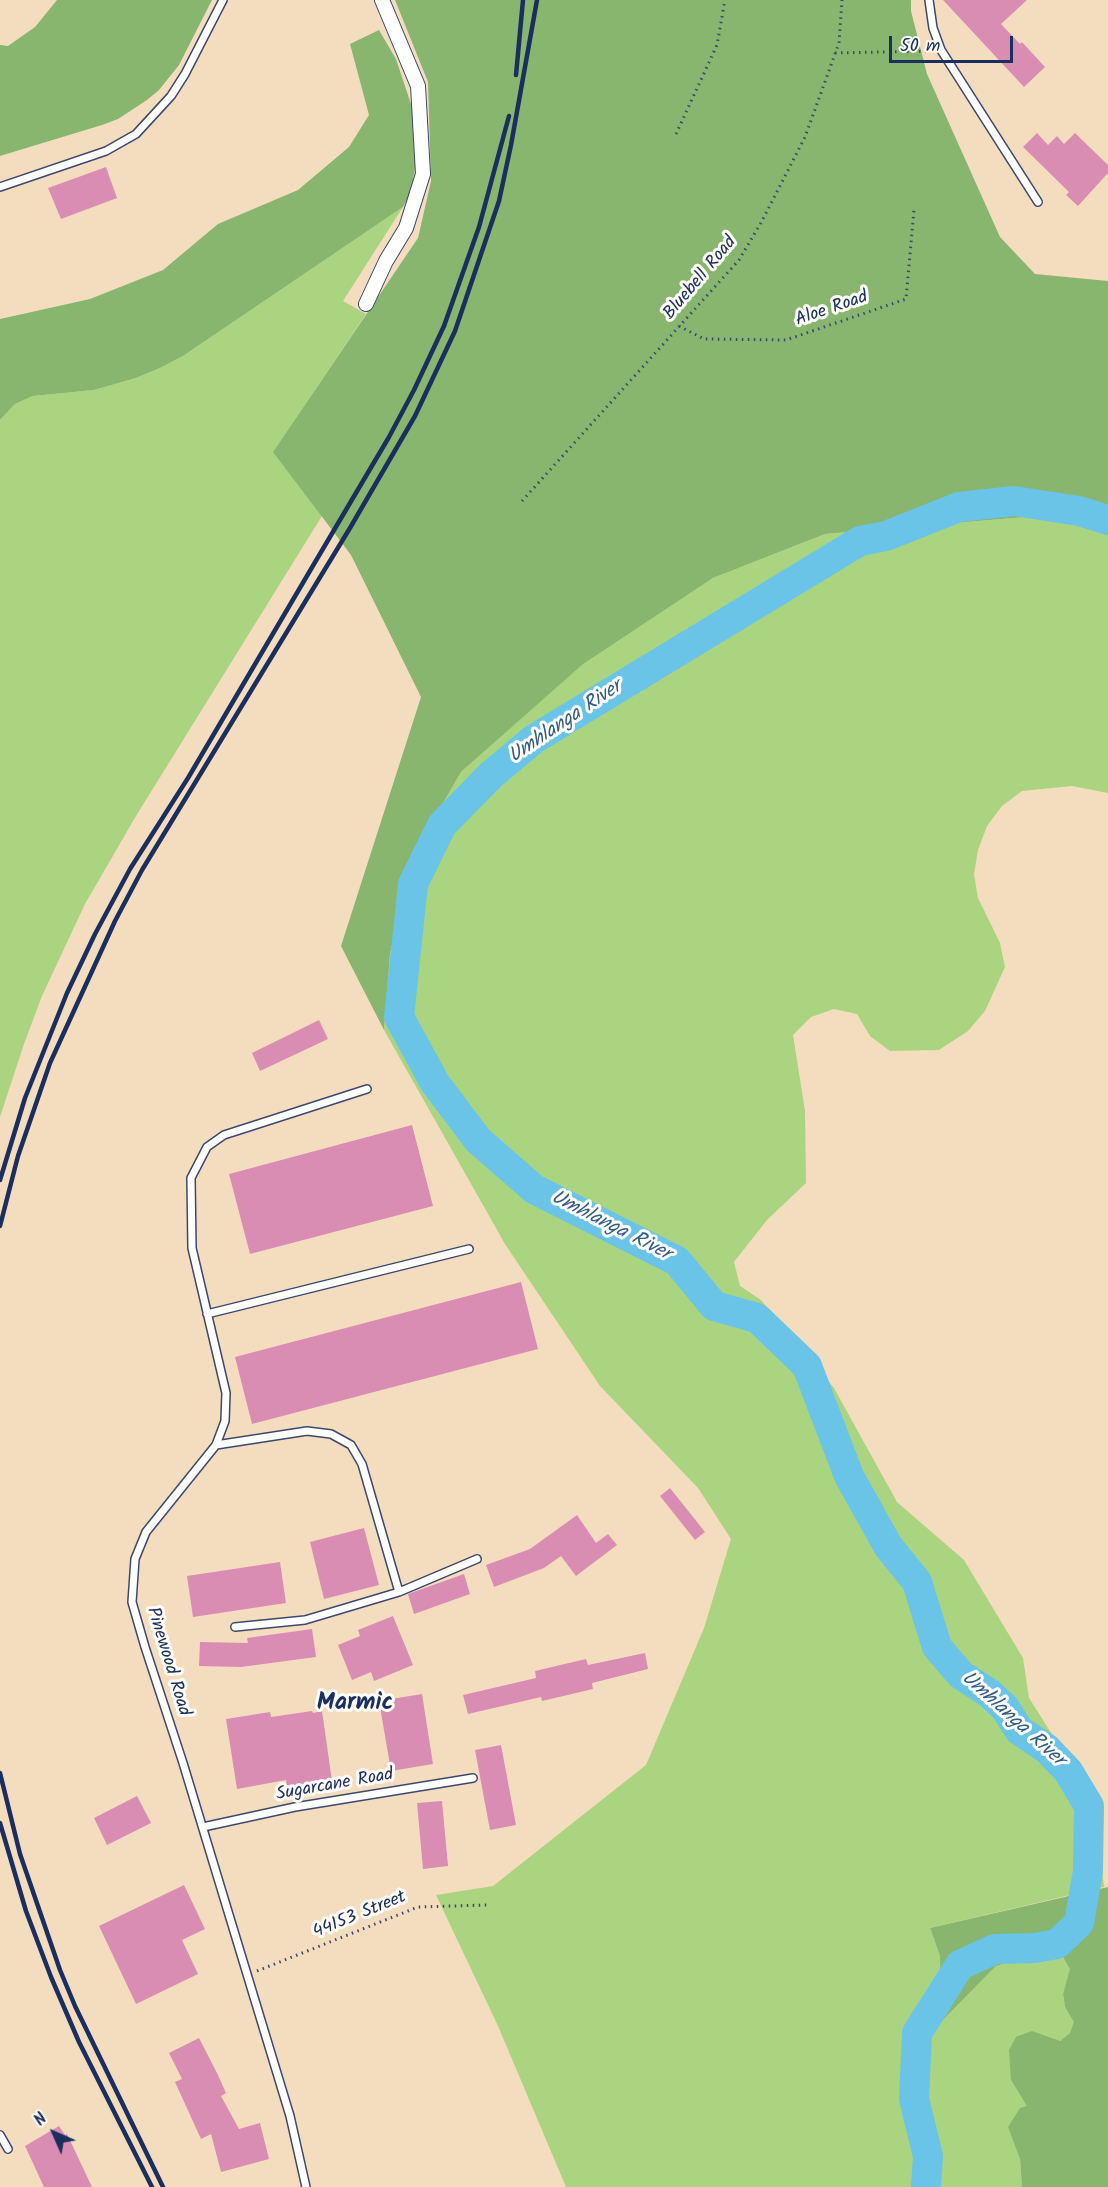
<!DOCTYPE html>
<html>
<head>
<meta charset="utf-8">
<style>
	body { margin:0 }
	#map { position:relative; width:1108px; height:2187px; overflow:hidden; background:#f4ddbf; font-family:Kalam,sans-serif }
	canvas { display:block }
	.north { position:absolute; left:24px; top:2103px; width:60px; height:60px; -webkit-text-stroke:4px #fdfcf7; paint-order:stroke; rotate:315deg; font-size:16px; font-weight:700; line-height:24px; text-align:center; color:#1b2f5e }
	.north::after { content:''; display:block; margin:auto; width:21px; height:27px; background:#1b2f5e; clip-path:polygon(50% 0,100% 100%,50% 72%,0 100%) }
	.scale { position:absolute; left:889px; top:36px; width:124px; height:27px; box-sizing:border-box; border:3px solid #1b2f5e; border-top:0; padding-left:8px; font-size:18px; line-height:21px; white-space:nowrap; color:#1b2f5e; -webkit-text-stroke:4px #fdfcf7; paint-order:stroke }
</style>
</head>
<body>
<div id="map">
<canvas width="1108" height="2187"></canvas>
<div class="north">N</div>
<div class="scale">50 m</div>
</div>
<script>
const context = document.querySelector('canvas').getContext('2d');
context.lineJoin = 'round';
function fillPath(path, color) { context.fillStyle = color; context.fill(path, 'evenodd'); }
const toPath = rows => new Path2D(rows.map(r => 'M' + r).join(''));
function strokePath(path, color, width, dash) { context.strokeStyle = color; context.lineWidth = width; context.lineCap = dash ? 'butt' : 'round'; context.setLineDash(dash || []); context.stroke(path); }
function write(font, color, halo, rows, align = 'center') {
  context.font = font + ' Kalam,sans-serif'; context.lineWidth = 6; context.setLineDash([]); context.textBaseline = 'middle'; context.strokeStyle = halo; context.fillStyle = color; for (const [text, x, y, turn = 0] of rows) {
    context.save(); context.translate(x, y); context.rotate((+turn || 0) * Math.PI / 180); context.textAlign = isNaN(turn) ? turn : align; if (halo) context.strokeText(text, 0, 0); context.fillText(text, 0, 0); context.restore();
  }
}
fillPath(toPath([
	[403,207,343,301,366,314,274,451,322,516,136,816,85,904,42,996,24,1044,0,1117,0,420,15,404,33,396,94,390,136,378,160,368,183,356],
	[1108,510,1108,793,1072,786,1022,791,1002,806,987,826,978,850,974,874,978,898,1000,943,1005,967,985,1011,968,1031,939,1050,890,1051,870,1036,857,1014,834,1009,811,1017,793,1035,805,1111,806,1183,767,1220,734,1262,740,1286,761,1300,834,1388,897,1502,964,1560,1023,1658,1029,1698,1085,1786,1097,1824,1104,1887,930,1928,940,1956,942,2021,996,1966,1038,1954,1063,1957,1071,1969,1063,1994,1065,2007,1075,2022,1070,2033,1011,2080,1028,2106,1020,2159,1022,2187,566,2187,498,2026,436,1895,493,1886,646,1765,704,1628,731,1539,698,1488,600,1386,505,1244,384,1030,390,954,409,862,461,772,582,664,713,578,825,534]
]), '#abd480');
fillPath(toPath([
	[57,0,212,0,179,65,159,90,147,100,118,119,102,125,0,156,0,45,8,46,35,27],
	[395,0,911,0,911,11,927,74,1000,237,1035,274,1108,281,1108,510,825,534,713,578,583,664,461,772,409,862,390,954,384,1030,341,946,421,697,351,555,273,452,418,238,431,181,428,82],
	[379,30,396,59,412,107,417,155,411,192,403,207,183,356,160,368,136,378,94,390,33,396,15,404,0,420,0,319,90,299,163,270,218,224,298,190,349,147,369,115,350,44],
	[1108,1887,1108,2187,1022,2187,1020,2159,1008,2127,1020,2108,1027,2106,1011,2080,1009,2050,1016,2037,1032,2031,1060,2041,1070,2033,1074,2022,1065,2007,1063,1994,1070,1969,1063,1957,1038,1954,996,1966,941,2022,940,1956,930,1928]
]), '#88b66e');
strokePath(toPath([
	[926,2187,928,2156,914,2099,917,2033,960,1965,995,1949,1035,1948,1057,1944,1079,1923,1088,1871,1089,1806,1068,1771,1047,1749,1019,1730,1005,1708,989,1693,961,1675,937,1647,917,1582,888,1546,849,1476,807,1366,757,1318,714,1306,677,1261,534,1189,478,1140,435,1083,399,1017,413,884,442,825,491,775,534,739,860,541,886,536,959,507,1014,501,1079,511,1108,520]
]), '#69c4e7', 30);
fillPath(toPath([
	[943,0,1027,0,1001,24,1020,44,1022,42,1045,67,1024,87],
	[1037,133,1048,145,1057,136,1064,144,1075,133,1108,165,1108,173,1078,206,1066,195,1069,192,1023,147],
	[106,167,117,198,61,219,48,188],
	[319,1020,328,1039,260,1071,252,1053],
	[412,1125,433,1206,250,1254,229,1174],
	[521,1282,538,1349,252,1424,235,1357],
	[670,1488,705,1532,695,1540,660,1496],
	[577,1515,596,1543,608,1534,617,1545,576,1576,561,1556,544,1568,494,1587,486,1565,530,1549],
	[364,1528,379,1585,324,1599,310,1542],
	[280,1562,286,1603,193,1617,187,1576],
	[464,1574,470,1594,414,1614,408,1594],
	[393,1616,413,1665,374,1681,371,1672,352,1680,338,1645,360,1636,358,1630],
	[312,1629,316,1657,241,1667,199,1666,200,1642,248,1643,247,1638],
	[645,1653,648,1669,592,1683,593,1689,542,1701,541,1697,468,1714,463,1695,536,1678,535,1671,586,1659,588,1665],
	[422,1694,433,1764,391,1771,379,1701],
	[312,1711,313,1713,322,1711,332,1781,287,1787,286,1780,237,1789,226,1719,270,1712,271,1717],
	[501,1745,516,1825,490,1830,475,1750],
	[137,1796,151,1823,107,1845,94,1818],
	[442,1801,448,1866,423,1869,417,1803],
	[184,1885,205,1929,182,1940,198,1974,136,2004,99,1926],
	[199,2038,218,2075,226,2093,221,2096,239,2129,260,2123,269,2159,221,2172,211,2134,201,2139,175,2082,182,2079,169,2053],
	[59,2126,65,2135,67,2134,92,2187,44,2187,25,2146]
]), '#da8db3');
const lane = toPath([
	[929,0,933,28,941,50,1038,202],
	[0,187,106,151,136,134,171,96,185,74,223,0],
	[207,1314,469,1249],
	[216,1445,307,1431,331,1434,351,1445,362,1464,399,1592],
	[235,1627,305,1620,399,1592,477,1559],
	[203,1827,295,1807,473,1778],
	[0,2135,8,2149],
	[306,2187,290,2116,183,1763,145,1647,132,1602,135,1559,146,1532,216,1445,225,1421,226,1393,192,1248,191,1178,207,1147,224,1135,367,1089]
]);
const street = toPath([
	[366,304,386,261,406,228,423,174,418,86,382,0]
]);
strokePath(lane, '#3c496d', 10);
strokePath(street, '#3c496d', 16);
strokePath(toPath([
	[835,53,929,51],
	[676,134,717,45,725,0],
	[679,326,704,339,786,340,906,299,914,210],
	[522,501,739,260,762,221,805,137,839,43,842,0],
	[257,1971,418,1907,487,1905]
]), '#3c496d', 3, [1.5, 4.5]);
strokePath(lane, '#fff', 7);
strokePath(street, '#fff', 14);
strokePath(toPath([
	[516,75,523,0],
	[0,1180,25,1098,67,993,95,934,130,869,188,778,314,564,389,437,414,390,444,326,479,227,509,116],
	[0,1226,18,1156,50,1063,115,921,142,870,350,528,415,416,455,331,499,201,511,145,537,0],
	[0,1773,20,1854,60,1970,75,2006,163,2187],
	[0,1823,26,1911,51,1977,79,2042,152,2187]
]), '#1b2f5e', 4.5);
write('18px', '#1b2f5e', '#fdfcf7', [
	["Bluebell Road",701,279,-50],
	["Aloe Road",832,310,-19],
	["Pinewood Road",167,1662,73],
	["Sugarcane Road",335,1786,-10],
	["44153 Street",360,1916,-22]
]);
write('italic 20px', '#325c87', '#fdfcf7', [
	["Umhlanga River",566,723,-34],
	["Umhlanga River",610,1227,27],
	["Umhlanga River",1012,1720,42]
]);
write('bold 24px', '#1b2f5e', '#fdfcf7', [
	["Marmic",355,1705]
]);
</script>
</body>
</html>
